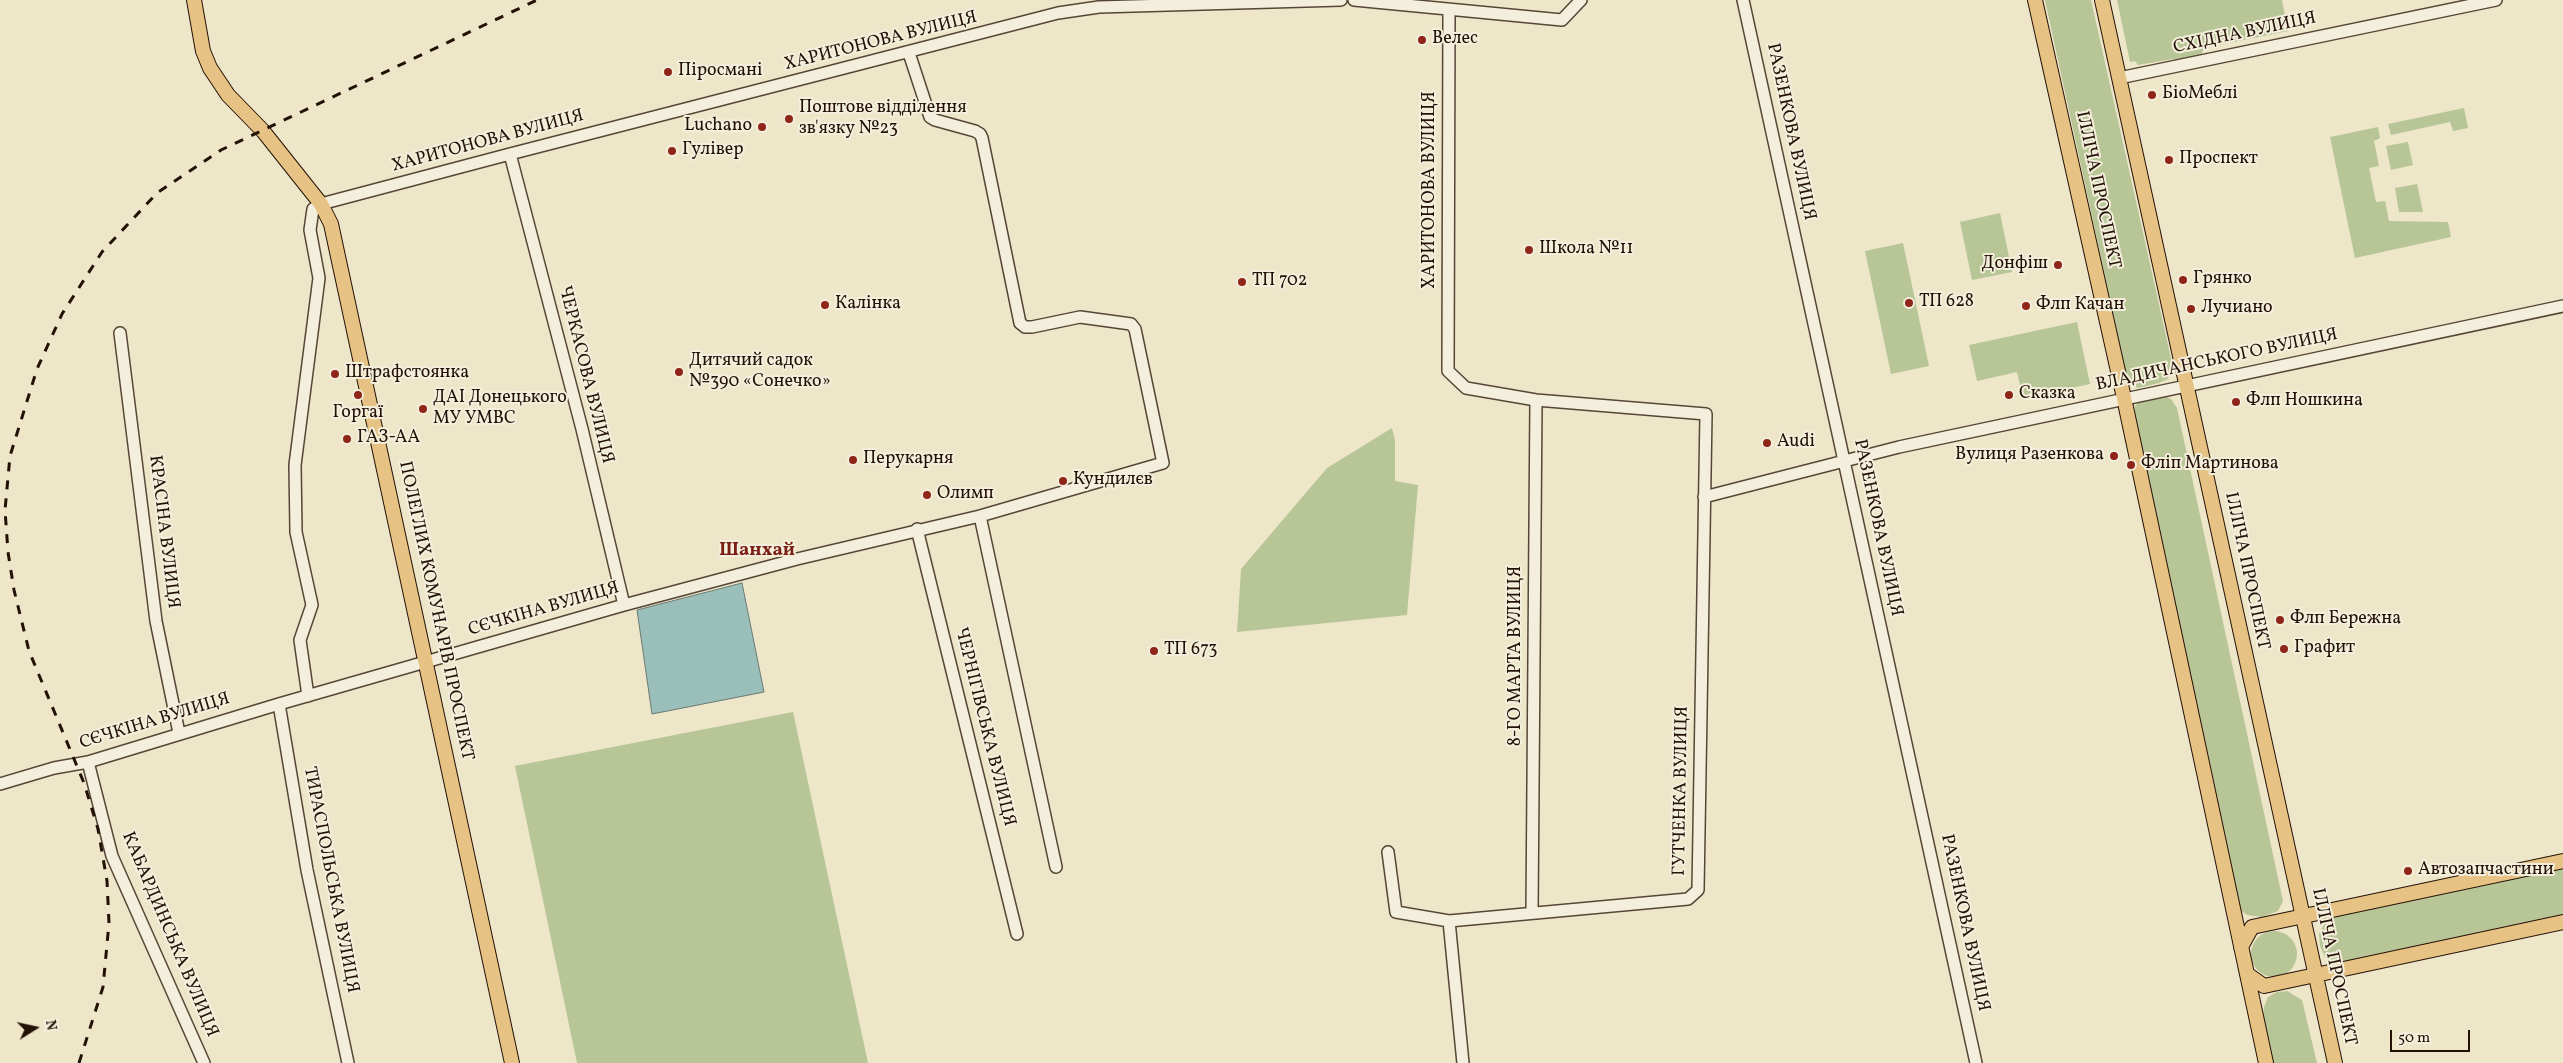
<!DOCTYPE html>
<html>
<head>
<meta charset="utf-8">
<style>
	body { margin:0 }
	#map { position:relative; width:2563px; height:1063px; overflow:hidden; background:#ede6c9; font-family:Vollkorn,serif }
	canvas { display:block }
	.north { position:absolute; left:10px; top:1003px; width:50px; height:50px; -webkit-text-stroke:4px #f3efdc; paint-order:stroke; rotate:80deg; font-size:14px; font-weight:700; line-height:20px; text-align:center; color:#241105 }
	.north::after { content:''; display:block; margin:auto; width:18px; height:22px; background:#241105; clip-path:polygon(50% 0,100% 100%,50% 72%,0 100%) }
	.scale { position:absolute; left:2390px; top:1030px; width:80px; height:22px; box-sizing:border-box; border:2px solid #241105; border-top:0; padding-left:6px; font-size:15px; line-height:18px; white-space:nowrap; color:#241105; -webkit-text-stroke:4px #f3efdc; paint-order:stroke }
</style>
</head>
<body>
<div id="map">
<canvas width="2563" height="1063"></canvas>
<div class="north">N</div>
<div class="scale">50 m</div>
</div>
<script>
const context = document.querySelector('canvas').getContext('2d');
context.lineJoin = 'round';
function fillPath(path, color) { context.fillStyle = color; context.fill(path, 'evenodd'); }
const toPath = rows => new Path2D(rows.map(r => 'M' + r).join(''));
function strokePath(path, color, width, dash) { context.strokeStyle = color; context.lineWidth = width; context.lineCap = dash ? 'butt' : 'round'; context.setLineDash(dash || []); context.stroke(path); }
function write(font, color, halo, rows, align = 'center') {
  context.font = font + ' Vollkorn,serif'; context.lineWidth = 4; context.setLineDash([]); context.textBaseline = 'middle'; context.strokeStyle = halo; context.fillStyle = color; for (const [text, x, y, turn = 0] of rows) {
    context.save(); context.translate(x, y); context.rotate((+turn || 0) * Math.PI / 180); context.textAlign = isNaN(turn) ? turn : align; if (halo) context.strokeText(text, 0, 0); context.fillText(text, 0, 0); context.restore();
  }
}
fillPath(toPath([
	[2045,0,2091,0,2173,367,2168,379,2159,383,2138,388,2128,382],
	[2117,0,2282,0,2288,31,2204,48,2200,57,2178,61,2173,59,2138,65,2135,61,2130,62],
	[2464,108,2468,128,2453,131,2450,122,2391,135,2388,124],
	[2378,127,2380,138,2374,141,2379,166,2369,168,2376,202,2385,201,2389,221,2448,222,2451,237,2355,258,2330,137],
	[2408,142,2413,165,2391,170,2386,146],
	[2417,184,2423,212,2399,212,2395,188],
	[2000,213,2012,272,1972,280,1960,222],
	[1903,243,1929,366,1891,374,1865,251],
	[2077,322,2090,384,2023,398,2017,372,1977,381,1969,345],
	[2162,395,2171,399,2177,408,2283,901,2278,911,2262,917,2247,915,2240,910,2135,416,2135,406,2141,400],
	[1392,428,1395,440,1395,481,1418,485,1407,615,1237,632,1241,569,1327,468],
	[793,712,868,1063,577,1063,515,766],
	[2563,868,2563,917,2344,963,2333,962,2325,957,2320,946,2319,934,2325,922,2334,916],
	'2251 954a23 23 0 1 1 46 0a23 23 0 1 1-46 0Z',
	[2287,991,2302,1000,2317,1063,2273,1063,2263,1019,2264,1007,2268,997,2277,992]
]), '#b8c597');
const water = toPath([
	[742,583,764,692,652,714,637,610,742,583]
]);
fillPath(water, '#9abfba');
strokePath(water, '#6b7972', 1);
const minor = toPath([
	[1354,0,1562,20,1581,0],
	[1743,0,1976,1063],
	[2119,78,2496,0],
	[510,154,582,429,624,605],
	[120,333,156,621,179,733],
	[1704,497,1899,447,2563,306],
	[980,516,1056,867],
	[917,529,1017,934],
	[308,696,300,640,312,605,296,532,295,465,319,278,310,230,313,209,321,204,510,154,1058,13,1099,7,1341,0],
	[279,704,307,870,348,1063],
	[88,762,112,856,204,1063],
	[0,784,54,768,88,762,279,704,624,605,797,559,980,516,1163,463,1135,329,1131,324,1080,317,1032,327,1025,327,1020,323,982,138,980,134,975,131,935,120,930,117,909,53],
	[1388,852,1396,912,1449,921,1688,899,1698,890,1706,414,1536,400,1466,388,1448,371,1449,10],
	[1532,912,1536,400],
	[1449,921,1463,1063]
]);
const major = toPath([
	[194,0,203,51,210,68,228,95,263,131,321,204,331,224,512,1063],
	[2035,0,2124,398,2266,1063],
	[2102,0,2335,1063],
	[2241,947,2252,927,2563,861],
	[2247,974,2264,986,2563,922]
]);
strokePath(minor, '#564636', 14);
strokePath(major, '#241105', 16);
strokePath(minor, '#f3efdc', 11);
strokePath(major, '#e6c384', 14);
strokePath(toPath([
	[79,1063,103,987,109,923,107,881,98,829,84,783,29,651,14,590,8,552,5,510,10,456,37,369,62,314,102,252,157,193,221,150,537,0]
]), '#241105', 3, [9, 9]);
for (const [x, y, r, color] of [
	[1422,40,5,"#8f2418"],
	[668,72,5,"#8f2418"],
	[2152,95,5,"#8f2418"],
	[789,119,5,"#8f2418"],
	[762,127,5,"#8f2418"],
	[672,151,5,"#8f2418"],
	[2169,160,5,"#8f2418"],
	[1529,250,5,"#8f2418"],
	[2058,265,5,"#8f2418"],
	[2183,280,5,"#8f2418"],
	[1242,282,5,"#8f2418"],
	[1909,303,5,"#8f2418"],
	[825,305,5,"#8f2418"],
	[2026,306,5,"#8f2418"],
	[2191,309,5,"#8f2418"],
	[679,372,5,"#8f2418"],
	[335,374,5,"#8f2418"],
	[358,395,5,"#8f2418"],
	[2009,395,5,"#8f2418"],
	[2236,402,5,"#8f2418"],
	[423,409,5,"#8f2418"],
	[347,439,5,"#8f2418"],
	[1767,443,5,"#8f2418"],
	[2114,456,5,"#8f2418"],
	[853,460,5,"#8f2418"],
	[2131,465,5,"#8f2418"],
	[1063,481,5,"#8f2418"],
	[927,495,5,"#8f2418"],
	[2280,620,5,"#8f2418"],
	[2284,649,5,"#8f2418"],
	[1154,651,5,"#8f2418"],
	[2408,871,5,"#8f2418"]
]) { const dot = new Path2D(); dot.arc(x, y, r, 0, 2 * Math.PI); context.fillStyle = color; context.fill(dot); strokePath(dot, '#f3efdc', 2); }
write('18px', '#241105', '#f3efdc', [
	["СХІДНА ВУЛИЦЯ",2245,34,-12],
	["ХАРИТОНОВА ВУЛИЦЯ",881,42,-14],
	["РАЗЕНКОВА ВУЛИЦЯ",1790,132,78],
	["ХАРИТОНОВА ВУЛИЦЯ",488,142,-15],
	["ХАРИТОНОВА ВУЛИЦЯ",1431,190,-90],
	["ІЛЛІЧА ПРОСПЕКТ",2097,190,78],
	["ВЛАДИЧАНСЬКОГО ВУЛИЦЯ",2217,361,-12],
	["ЧЕРКАСОВА ВУЛИЦЯ",585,375,76],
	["РАЗЕНКОВА ВУЛИЦЯ",1877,528,78],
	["КРАСІНА ВУЛИЦЯ",163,532,83],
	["ІЛЛІЧА ПРОСПЕКТ",2246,571,78],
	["СЄЧКІНА ВУЛИЦЯ",544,610,-16],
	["ПОЛЕГЛИХ КОМУНАРІВ ПРОСПЕКТ",435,611,78],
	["8-ГО МАРТА ВУЛИЦЯ",1517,656,-90],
	["СЄЧКІНА ВУЛИЦЯ",155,722,-17],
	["ЧЕРНІГІВСЬКА ВУЛИЦЯ",984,727,76],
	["ГУТЧЕНКА ВУЛИЦЯ",1682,791,-89],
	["ТИРАСПОЛЬСЬКА ВУЛИЦЯ",330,880,79],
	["РАЗЕНКОВА ВУЛИЦЯ",1964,923,78],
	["КАБАРДИНСЬКА ВУЛИЦЯ",169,935,67],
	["ІЛЛІЧА ПРОСПЕКТ",2333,967,78]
]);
write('18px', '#241105', '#f3efdc', [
	["Велес",1432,40],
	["Піросмані",678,72],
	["БіоМеблі",2162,95],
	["Поштове відділення",799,109],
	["зв'язку №23",799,130],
	["Luchano",752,127,"right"],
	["Гулівер",682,151],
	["Проспект",2179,160],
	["Школа №11",1539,250],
	["Донфіш",2048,265,"right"],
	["Грянко",2193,280],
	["ТП 702",1252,282],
	["ТП 628",1919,303],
	["Калінка",835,305],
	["Флп Качан",2036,306],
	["Лучиано",2201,309],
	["Дитячий садок",689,362],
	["№390 «Сонечко»",689,383],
	["Штрафстоянка",345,374],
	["Сказка",2019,395],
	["ДАІ Донецького",433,399],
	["МУ УМВС",433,420],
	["Флп Ношкина",2246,402],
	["Горгаї",358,414,"center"],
	["ГАЗ-АА",357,439],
	["Audi",1777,443],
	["Вулиця Разенкова",2104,456,"right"],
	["Перукарня",863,460],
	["Фліп Мартинова",2141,465],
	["Кундилєв",1073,481],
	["Олимп",937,495],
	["Флп Бережна",2290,620],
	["Графит",2294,649],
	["ТП 673",1164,651],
	["Автозапчастини",2418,871]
], 'left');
write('bold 19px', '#7a1f14', '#f3efdc', [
	["Шанхай",757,552]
]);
</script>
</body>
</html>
